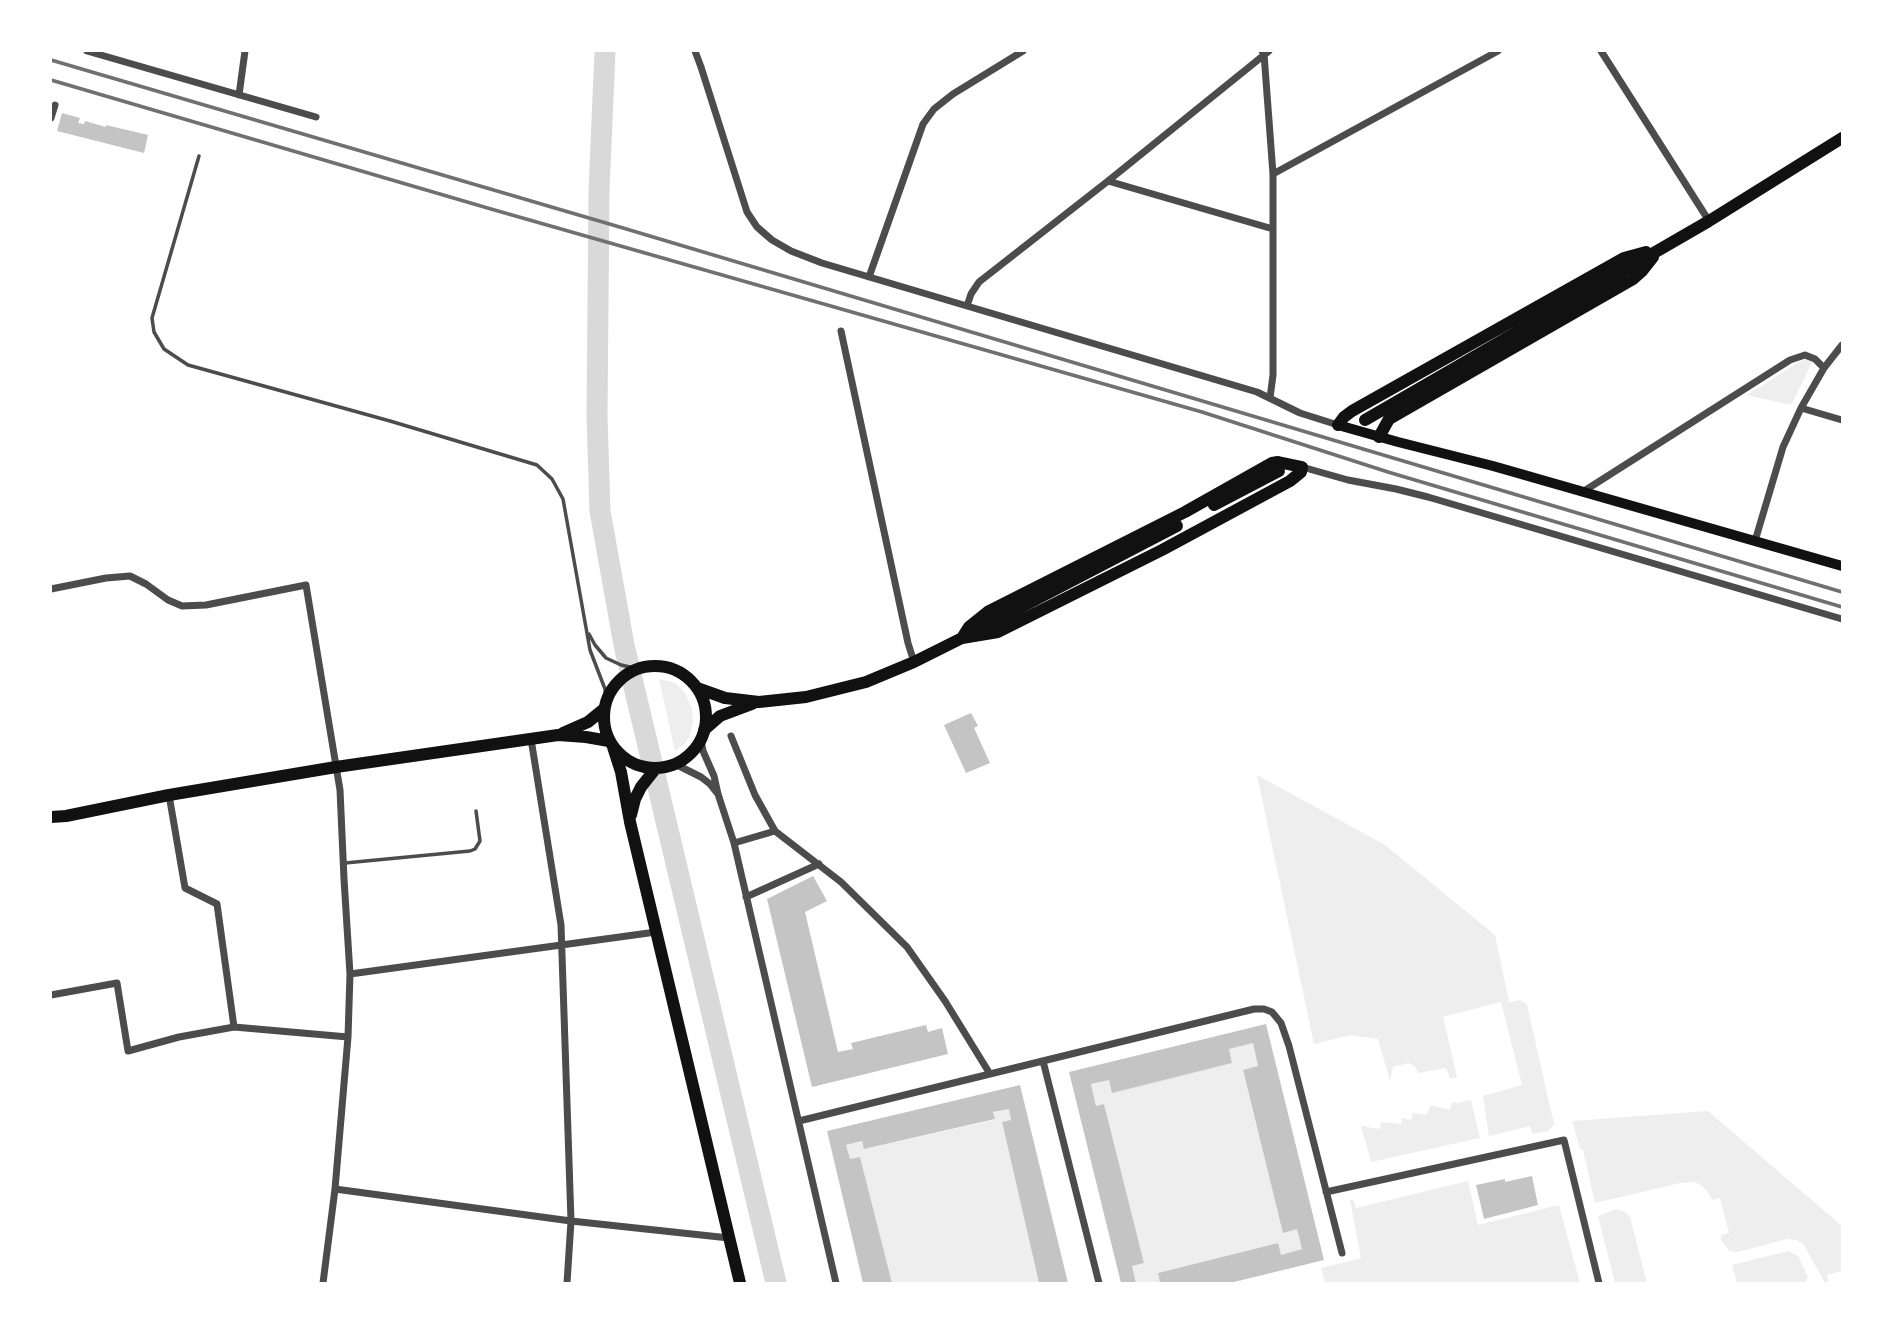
<!DOCTYPE html>
<html>
<head>
<meta charset="utf-8">
<style>
	body { margin:0 }
	#map { position:relative; width:1893px; height:1334px; overflow:hidden; background:#fff; font-family:"Fira Sans",sans-serif }
	canvas { display:block }
	.frame { position:absolute; inset:0; border:52px solid #fff; pointer-events:none }
</style>
</head>
<body>
<div id="map">
<canvas width="1893" height="1334"></canvas>
<div class="frame"></div>
</div>
<script>
const context = document.querySelector('canvas').getContext('2d');
context.lineJoin = 'round';
function fillPath(path, color) { context.fillStyle = color; context.fill(path, 'evenodd'); }
const toPath = rows => new Path2D(rows.map(r => 'M' + r).join(''));
function strokePath(path, color, width, dash) { context.strokeStyle = color; context.lineWidth = width; context.lineCap = dash ? 'butt' : 'round'; context.setLineDash(dash || []); context.stroke(path); }
fillPath(toPath([
	[1807,359,1812,363,1791,405,1747,395,1799,362],
	[659,679,676,683,685,693,692,709,693,722,690,735,685,744,675,751],
	[1257,775,1385,845,1495,935,1509,1002,1520,1000,1527,1005,1554,1124,1548,1131,1532,1134,1530,1126,1489,1136,1483,1096,1522,1085,1501,1002,1443,1017,1457,1077,1450,1079,1446,1068,1419,1073,1414,1066,1409,1063,1393,1067,1390,1081,1378,1039,1351,1035,1314,1044],
	[1253,1043,1258,1066,1243,1071,1283,1232,1297,1229,1302,1249,1281,1255,1277,1243,1158,1273,1160,1283,1136,1283,1132,1266,1144,1263,1104,1104,1096,1106,1091,1084,1109,1080,1113,1092,1232,1063,1229,1049],
	[1471,1100,1480,1138,1371,1162,1361,1126,1380,1129,1381,1122,1401,1124,1402,1118,1411,1120,1413,1113,1427,1115,1430,1105,1450,1110,1452,1102,1458,1103],
	[1009,1109,1011,1120,1002,1123,1039,1283,892,1283,860,1157,850,1159,846,1145,862,1141,865,1149,994,1120,993,1112],
	[1708,1111,1842,1226,1842,1271,1827,1275,1829,1283,1825,1283,1804,1245,1797,1240,1787,1239,1745,1250,1736,1252,1729,1251,1721,1240,1721,1235,1729,1233,1720,1198,1712,1200,1710,1195,1701,1185,1695,1182,1680,1183,1595,1203,1583,1150,1580,1149,1572,1121],
	[1468,1181,1478,1225,1559,1205,1580,1283,1325,1283,1321,1268,1361,1258,1350,1200,1353,1199,1356,1208],
	[1617,1209,1625,1212,1630,1217,1647,1283,1615,1283,1598,1216],
	[1788,1251,1798,1256,1808,1277,1805,1283,1737,1283,1732,1265]
]), '#eee');
strokePath(toPath([
	[605,51,599,191,597,416,600,511,624,645,776,1283]
]), '#d9d9d9', 21);
fillPath(toPath([
	[62,113,80,118,78,123,84,124,85,121,106,127,106,125,148,135,144,153,57,131],
	[971,713,978,726,974,728,990,763,966,773,944,725],
	[813,876,827,901,805,912,838,1052,853,1049,851,1043,926,1025,928,1032,942,1028,948,1054,812,1087,767,899],
	[1266,1024,1324,1260,1230,1283,1160,1283,1158,1273,1278,1243,1281,1255,1302,1249,1297,1229,1283,1233,1243,1070,1258,1066,1253,1043,1229,1049,1232,1063,1112,1093,1109,1080,1091,1084,1096,1106,1104,1104,1144,1263,1132,1266,1136,1283,1121,1283,1069,1072],
	[1020,1085,1068,1283,1039,1283,1002,1122,1011,1120,1009,1109,993,1112,995,1119,864,1149,862,1141,846,1145,850,1159,860,1157,892,1283,863,1283,827,1131],
	[1532,1176,1538,1205,1484,1219,1476,1185,1505,1179,1505,1182]
]), '#c4c4c4');
strokePath(toPath([
	[199,156,152,318,154,332,164,349,188,365,390,421,537,465,552,479,563,499,590,650,605,689,606,700],
	[589,634,595,645,606,658,621,665,639,669],
	[345,863,470,851,475,849,480,841,476,811]
]), '#4c4c4c', 3.5);
strokePath(toPath([
	[87,51,316,117],
	[695,51,701,67,747,212,757,227,772,240,791,251,822,263,1257,392,1300,413,1338,425],
	[1262,51,1264,54,1273,174,1273,375,1270,398],
	[1601,51,1709,221],
	[239,95,245,51],
	[51,118,55,105],
	[1273,174,1498,51],
	[1108,181,1273,229],
	[869,277,923,124,934,109,953,94,1023,51],
	[967,306,971,294,979,282,1108,181,1269,51],
	[841,331,908,643,914,662],
	[1801,408,1842,420],
	[1302,467,1348,480,1396,489,1428,497,1842,619],
	[1584,491,1790,360,1805,355,1815,359,1824,368],
	[1755,541,1783,447,1801,408,1824,368,1842,345],
	[51,589,106,578,130,576,146,584,168,600,182,606,206,605,306,585,340,790,344,879,350,974,348,1037,335,1189,323,1283],
	[731,736,755,795,775,831,841,882,907,947,945,1001,990,1074],
	[531,739,561,925,571,1221,567,1283],
	[701,740,703,751,714,776,718,794,734,843,836,1283],
	[675,764,701,777,710,784,718,794],
	[734,843,775,831],
	[746,897,819,864],
	[350,974,656,932],
	[51,995,117,983,128,1051,179,1037,234,1027,217,904,185,888,169,795],
	[234,1027,348,1037],
	[1043,1061,1099,1283],
	[799,1121,1254,1009,1264,1009,1272,1012,1281,1023,1289,1046,1342,1253],
	[335,1189,571,1221,729,1238],
	[1326,1192,1564,1140,1599,1283]
]), '#4c4c4c', 7);
strokePath(toPath([
	[1338,425,1398,442,1493,466,1842,566]
]), '#111', 10);
strokePath(toPath([
	[1365,420,1709,221,1842,138],
	[1338,425,1344,417,1352,411,1624,258,1646,252],
	[1379,437,1389,419,1633,279,1642,271,1653,257],
	[1278,462,1302,467,1301,472,1290,481,1162,550,998,632,962,638,969,627,989,611,1185,512,1272,463,1278,462],
	[1214,505,1279,471],
	'604 717a51 51 0 1 1 102 0a51 51 0 1 1-102 0Z',
	[697,688,725,698,759,702,806,697,866,682,914,662,962,638,1177,526],
	[704,730,720,716,752,704],
	[563,733,588,722,604,709],
	[613,747,621,772,630,822,740,1283],
	[631,815,635,799,641,787,656,768],
	[51,817,66,816,169,795,336,767,558,735,586,737,609,741]
]), '#111', 12);
strokePath(toPath([
	[51,60,623,228,1842,592],
	[51,80,491,209,1202,412,1388,472,1842,607]
]), '#707070', 3.5);
</script>
</body>
</html>
